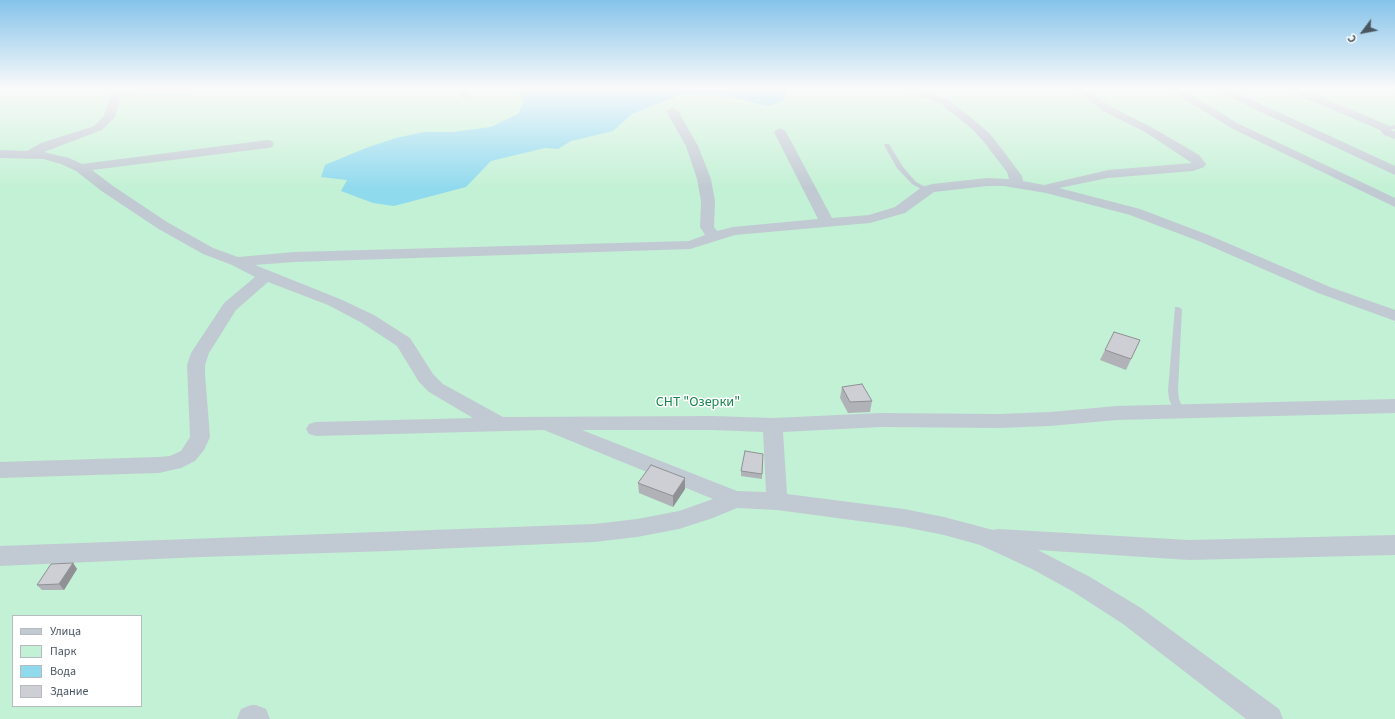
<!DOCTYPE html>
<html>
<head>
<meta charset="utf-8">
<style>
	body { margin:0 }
	#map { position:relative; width:1395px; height:719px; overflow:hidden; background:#f5f3f3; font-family:"Source Sans 3",sans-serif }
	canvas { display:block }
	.legend { position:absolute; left:12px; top:615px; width:130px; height:92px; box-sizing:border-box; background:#fff; border:1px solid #b7bbc0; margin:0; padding:5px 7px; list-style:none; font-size:12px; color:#4a5661 }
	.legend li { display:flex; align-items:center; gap:8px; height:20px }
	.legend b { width:20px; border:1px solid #b7bbc0 }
	.north { position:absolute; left:1343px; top:12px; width:40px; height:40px; -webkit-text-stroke:3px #fff; paint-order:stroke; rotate:238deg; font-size:11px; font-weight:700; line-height:16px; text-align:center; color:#4a5661 }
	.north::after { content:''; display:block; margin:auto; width:14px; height:18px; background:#4a5661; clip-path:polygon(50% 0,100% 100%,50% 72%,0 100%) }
</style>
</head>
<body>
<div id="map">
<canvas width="1395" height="719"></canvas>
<ul class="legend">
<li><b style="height:5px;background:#c1cad2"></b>Улица</li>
<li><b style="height:11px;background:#c3f1d5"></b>Парк</li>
<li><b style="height:11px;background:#90daee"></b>Вода</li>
<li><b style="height:11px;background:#cdcfd5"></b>Здание</li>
</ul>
<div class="north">С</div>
</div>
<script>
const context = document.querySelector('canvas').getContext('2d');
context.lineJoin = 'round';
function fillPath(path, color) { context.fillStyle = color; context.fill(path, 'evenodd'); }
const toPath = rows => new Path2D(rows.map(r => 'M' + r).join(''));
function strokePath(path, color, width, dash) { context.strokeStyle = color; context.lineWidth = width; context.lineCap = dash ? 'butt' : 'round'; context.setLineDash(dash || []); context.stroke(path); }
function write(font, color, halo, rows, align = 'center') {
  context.font = font + ' "Source Sans 3",sans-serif'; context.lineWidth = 3; context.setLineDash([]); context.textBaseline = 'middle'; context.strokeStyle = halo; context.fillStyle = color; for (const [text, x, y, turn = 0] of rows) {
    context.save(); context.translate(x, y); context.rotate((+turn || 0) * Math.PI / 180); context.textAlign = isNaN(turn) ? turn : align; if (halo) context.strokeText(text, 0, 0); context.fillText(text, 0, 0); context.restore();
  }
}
fillPath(toPath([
	[0,88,1395,88,1395,719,0,719],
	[13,616,141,616,141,706,13,706]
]), '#c3f1d5');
fillPath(toPath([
	[522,88,784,88,787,90,783,101,767,106,725,95,682,94,632,114,613,131,571,141,558,149,545,148,491,161,466,187,394,206,373,203,341,191,347,180,321,177,325,165,366,148,396,138,424,132,453,132,491,127,518,114,524,101,519,90]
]), '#90daee');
fillPath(toPath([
	[1395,125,1395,129,1386,130,1383,128,1395,125],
	[885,144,889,144,903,167,916,182,929,189,929,191,925,191,912,184,897,168,884,145,885,144],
	[1175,307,1178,307,1182,309,1178,390,1179,399,1184,411,1182,413,1179,414,1176,413,1174,411,1169,399,1168,390,1175,307]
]), '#c1cad2');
fillPath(toPath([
	[136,88,195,88,190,91,134,94,122,97,120,98,115,117,102,130,44,152,69,158,82,164,268,140,272,141,274,144,272,147,268,148,92,170,113,186,167,222,213,248,238,257,294,252,689,241,705,235,700,227,701,201,697,179,686,146,666,111,672,108,678,111,698,146,711,179,715,201,714,227,717,231,733,227,818,219,774,132,776,130,780,128,784,130,786,132,832,218,869,215,895,207,922,187,932,184,987,178,1009,179,1007,172,984,142,972,129,941,104,905,90,904,88,918,88,949,100,980,125,992,136,1022,176,1023,181,1044,185,1108,170,1192,163,1145,132,1103,111,1074,88,1085,88,1111,107,1153,128,1199,155,1206,164,1204,167,1193,171,1108,178,1059,188,1140,209,1211,236,1330,287,1395,310,1395,321,1318,293,1201,242,1130,215,1046,193,1004,186,987,186,934,192,905,213,870,223,735,235,690,249,294,262,255,265,340,299,374,315,410,338,433,374,443,384,503,417,713,416,773,418,881,413,999,414,1050,412,1117,406,1395,399,1395,413,1117,420,1050,426,999,428,881,427,783,432,787,494,904,509,944,517,993,530,998,529,1189,540,1395,535,1395,555,1189,560,1038,550,1090,577,1141,608,1279,709,1283,719,1246,719,1123,624,1072,591,1032,569,980,545,944,535,904,527,777,510,737,508,713,518,679,529,637,537,594,542,389,551,201,557,0,566,0,546,594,524,637,519,679,511,713,499,544,430,316,436,309,434,306,429,309,424,316,422,473,418,429,392,419,382,397,346,362,323,328,305,268,282,236,310,209,353,205,365,205,374,210,437,204,450,195,461,181,468,159,473,0,478,0,462,159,457,170,456,181,451,190,437,187,365,191,353,224,303,255,277,232,265,203,254,157,228,103,192,76,171,61,164,43,159,0,158,0,150,27,151,41,143,94,126,104,116,111,94,136,88],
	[582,430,713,430,763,432,766,492,737,491,582,430],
	[458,88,468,88,471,97,470,99,462,99,458,88],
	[1167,88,1179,88,1239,124,1395,198,1395,207,1231,128,1167,88],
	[1213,88,1226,88,1395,166,1395,175,1214,90,1213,88],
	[1286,88,1299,88,1390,126,1392,131,1395,131,1395,139,1384,135,1380,130,1287,90,1286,88],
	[251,705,256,705,266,709,270,719,237,719,241,709,251,705]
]), '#c1cad2');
fillPath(toPath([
	[1140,340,1126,370,1100,360,1105,350],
	[842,387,872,401,870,412,848,413,840,398],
	[763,454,762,479,741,476,741,471],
	[638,483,685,489,673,507,639,493],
	[73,563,77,569,64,590,42,590,37,585]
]), '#b0b2b7');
fillPath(toPath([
	[685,478,685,489,673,507,673,496],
	[73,563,77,569,64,590,59,584]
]), '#909195');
const building = toPath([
	[1114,332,1140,340,1131,359,1105,350,1114,332],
	[862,384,872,401,850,402,842,387,862,384],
	[745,451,763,454,762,474,741,471,745,451],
	[651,465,685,478,673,496,638,483,651,465],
	[73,563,59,584,37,585,51,564,73,563]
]);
fillPath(building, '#cdcfd5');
strokePath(building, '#909195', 1);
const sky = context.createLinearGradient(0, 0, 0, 188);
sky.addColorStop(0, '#85c3ea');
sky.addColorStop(0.47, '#fafafa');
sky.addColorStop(1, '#fafafa00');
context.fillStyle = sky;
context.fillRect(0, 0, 1395, 188);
write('14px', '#17864f', '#fff', [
	["СНТ \"Озерки\"",698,403]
]);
</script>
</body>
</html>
